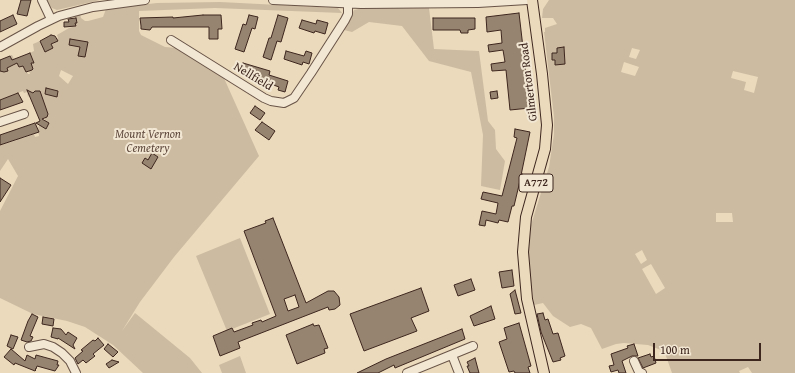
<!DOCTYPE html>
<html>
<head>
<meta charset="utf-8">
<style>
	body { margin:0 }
	#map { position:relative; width:795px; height:373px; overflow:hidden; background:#ebdabc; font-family:"Gentium Book Plus",serif }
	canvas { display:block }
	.scale { position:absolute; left:653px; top:343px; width:108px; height:18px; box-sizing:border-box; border:2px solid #3d261e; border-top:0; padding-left:5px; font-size:12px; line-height:14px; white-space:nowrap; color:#3d261e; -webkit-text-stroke:3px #f2e7d3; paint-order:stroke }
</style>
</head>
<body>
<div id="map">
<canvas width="795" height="373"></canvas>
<div class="scale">100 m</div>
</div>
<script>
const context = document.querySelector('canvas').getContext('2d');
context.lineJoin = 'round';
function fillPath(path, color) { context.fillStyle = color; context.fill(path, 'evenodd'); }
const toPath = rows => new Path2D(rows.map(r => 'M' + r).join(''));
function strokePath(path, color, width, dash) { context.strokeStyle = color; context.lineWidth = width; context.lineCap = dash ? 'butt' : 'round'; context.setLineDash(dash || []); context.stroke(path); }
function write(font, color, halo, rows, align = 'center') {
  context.font = font + ' "Gentium Book Plus",serif'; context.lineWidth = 4; context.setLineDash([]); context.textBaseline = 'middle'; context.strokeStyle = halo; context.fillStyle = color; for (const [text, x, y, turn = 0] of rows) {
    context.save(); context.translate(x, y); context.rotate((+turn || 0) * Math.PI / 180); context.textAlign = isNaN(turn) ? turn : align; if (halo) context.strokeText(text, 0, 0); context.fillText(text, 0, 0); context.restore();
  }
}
fillPath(toPath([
	[46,0,100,0,57,10,52,8],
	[428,0,434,49,479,51,488,121,495,130,496,149,505,161,500,190,481,186,483,135,471,72,429,61,402,26,369,22,352,32,344,30,354,10,363,8,362,1],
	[549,0,795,0,795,373,752,373,748,367,739,371,740,373,672,373,666,356,661,350,648,345,624,343,616,344,602,349,591,328,581,324,570,327,553,316,543,303,534,305,529,266,529,248,531,225,549,167,554,134,554,117,544,32,545,32,545,28,557,24,553,18,542,18,543,9],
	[632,48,640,50,636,59,629,57],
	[624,62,639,67,635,76,621,72],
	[733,71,758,77,754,93,744,90,746,82,731,78],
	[716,213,732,213,733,222,716,222],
	[642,250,647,260,641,264,635,254],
	[651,264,665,288,656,294,642,269],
	[220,2,338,8,342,13,215,8,139,11,139,31,141,35,165,47,177,48,223,76,259,156,174,257,140,302,122,331,135,313,190,358,202,373,143,373,113,345,85,327,67,321,33,314,0,298,0,211,18,176,8,159,0,171,0,144,1,145,17,140,14,130,17,129,20,139,21,138,21,134,23,138,34,134,35,137,39,136,38,129,39,125,46,129,49,123,45,121,45,117,47,117,38,91,35,91,34,93,31,92,28,97,27,92,24,93,23,91,0,100,0,71,3,70,4,72,8,71,7,68,14,65,10,55,12,55,14,59,16,58,19,67,23,66,28,74,30,74,29,71,33,69,30,64,34,62,30,53,34,51,33,44,40,41,45,51,53,48,51,44,57,41,56,39,58,38,57,35,69,28,76,26,75,23,77,23,74,15,80,14,81,18,85,21,88,21,103,17,106,9,157,3],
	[61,70,73,76,68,84,59,76],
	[46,89,58,91,57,96,45,94],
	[240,238,270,314,227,331,196,256],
	[240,356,246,373,222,373,219,365]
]), '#cdbba1');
const building = toPath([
	[21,0,31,0,27,16,17,14,21,0],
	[519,13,530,108,510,110,506,70,492,71,491,64,505,62,503,50,489,52,488,45,502,43,501,30,487,32,486,17,519,13],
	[13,15,17,24,0,32,0,21,13,15],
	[203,15,221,15,222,29,218,29,218,39,209,39,209,27,152,27,150,30,141,29,141,26,140,18,173,17,173,18,203,15],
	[249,15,258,17,255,29,252,28,244,52,235,49,243,24,246,25,249,15],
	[278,15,288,18,281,42,277,41,271,60,263,57,269,38,271,38,278,15],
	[76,18,77,23,75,23,76,26,64,27,64,22,69,22,68,19,76,18],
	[433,18,475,18,475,29,468,30,468,33,461,33,460,30,433,30,433,18],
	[302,20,316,24,317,20,328,23,325,34,315,31,314,33,299,28,302,20],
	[51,35,55,36,58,41,51,44,53,48,45,52,40,41,51,35],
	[70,39,88,42,85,57,78,56,80,47,69,45,70,39],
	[564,47,565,64,555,65,555,60,552,60,552,53,557,53,557,48,564,47],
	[286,51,304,56,306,51,312,53,309,64,303,62,302,65,284,59,286,51],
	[30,53,34,63,31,63,33,69,32,70,26,72,23,66,19,67,17,63,7,68,8,71,4,72,0,71,0,60,10,56,12,60,30,53],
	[243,63,270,71,269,75,288,81,285,92,278,90,279,87,271,84,271,83,240,72,243,63],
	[46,88,58,91,57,97,45,94,46,88],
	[27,90,33,93,35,91,40,91,48,114,47,117,42,119,49,123,46,129,36,123,40,121,27,90],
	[497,91,498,98,491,99,490,92,497,91],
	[18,93,23,102,0,110,0,100,18,93],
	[255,106,265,113,260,120,250,113,255,106],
	[262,122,275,131,269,140,255,130,262,122],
	[35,123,39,132,0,145,0,135,35,123],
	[515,129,530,132,519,185,514,206,512,206,508,222,499,220,498,223,486,220,485,226,479,225,482,211,496,214,498,203,481,199,483,192,502,196,517,138,514,137,515,129],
	[152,153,158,157,151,169,142,163,145,158,148,160,152,153],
	[0,178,11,185,0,202,0,178],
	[273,218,306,303,328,291,334,291,339,297,340,305,335,309,329,310,328,307,238,342,240,348,220,356,213,336,232,328,234,332,253,325,252,323,261,320,262,322,276,316,244,231,266,223,265,221,273,218],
	[295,295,299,307,288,311,284,299,295,295],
	[512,270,514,286,502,288,499,272,512,270],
	[471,279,475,290,458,296,454,285,471,279],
	[421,288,429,311,411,318,417,331,364,351,350,314,421,288],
	[515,290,521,313,515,314,510,294,515,290],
	[491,306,495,319,474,326,470,316,491,306],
	[543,313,545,320,548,319,553,334,558,333,565,356,560,358,561,360,553,362,541,332,537,314,543,313],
	[32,314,38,317,30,336,33,337,31,341,27,342,21,340,28,321,32,314],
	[43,317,54,319,53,326,42,324,43,317],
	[519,323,531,366,528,367,530,373,515,373,514,371,509,372,499,342,507,339,504,328,519,323],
	[313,324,314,326,319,325,328,348,324,349,325,353,297,364,286,335,313,324],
	[53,328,61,329,66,335,68,332,77,338,73,345,75,349,58,338,58,339,51,337,53,328],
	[462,329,465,339,395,368,394,365,378,373,357,373,386,359,462,329],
	[11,335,18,337,13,349,7,346,11,335],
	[98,338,104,345,93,354,95,356,86,363,83,360,78,364,75,358,83,351,81,350,93,340,95,341,98,338],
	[108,344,118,352,113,357,104,349,108,344],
	[634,344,638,356,632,356,622,361,626,373,619,373,618,370,611,372,609,366,614,365,611,354,628,348,627,346,634,344],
	[11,349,25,361,27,355,35,359,36,355,58,361,57,365,59,365,55,371,37,366,36,369,35,369,36,370,35,371,15,363,14,365,4,357,11,349],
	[650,354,651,357,654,356,656,363,643,368,638,358,650,354],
	[475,358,479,373,470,373,467,366,469,366,467,362,475,358],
	[112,360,119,362,109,368,106,364,112,360]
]);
fillPath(building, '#978470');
strokePath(building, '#3d261e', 1);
const minor = toPath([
	[42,0,51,19],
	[273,0,361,4,478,3,527,0],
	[171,40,264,98,271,101,284,103,294,98,311,73,345,20,348,14,348,4],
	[0,47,38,26,59,16,93,7,145,0],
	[0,122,24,114],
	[29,347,44,344,53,347,62,353,70,361,76,373],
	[452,355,459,373],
	[634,361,639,372,642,373],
	[407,373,473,346]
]);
const major = toPath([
	[532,0,542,74,547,125,545,149,526,217,523,252,527,299,544,373]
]);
strokePath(minor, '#685346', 10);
strokePath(major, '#3d261e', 12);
strokePath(minor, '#f2e7d3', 8);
strokePath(major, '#ebdabc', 10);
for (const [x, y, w] of [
	[536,183,34]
]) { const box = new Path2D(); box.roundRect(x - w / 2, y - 9, w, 18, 3); context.fillStyle = '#f2e7d3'; context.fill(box); strokePath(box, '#3d261e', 1); }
write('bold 11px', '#3d261e', null, [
	["A772",536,183]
]);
write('12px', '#3d261e', '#f2e7d3', [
	["Nellfield",253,77,31],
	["Gilmerton Road",529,82,-97]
]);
write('italic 12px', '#614b3f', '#f2e7d3', [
	["Mount Vernon",148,135],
	["Cemetery",148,149]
]);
</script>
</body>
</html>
